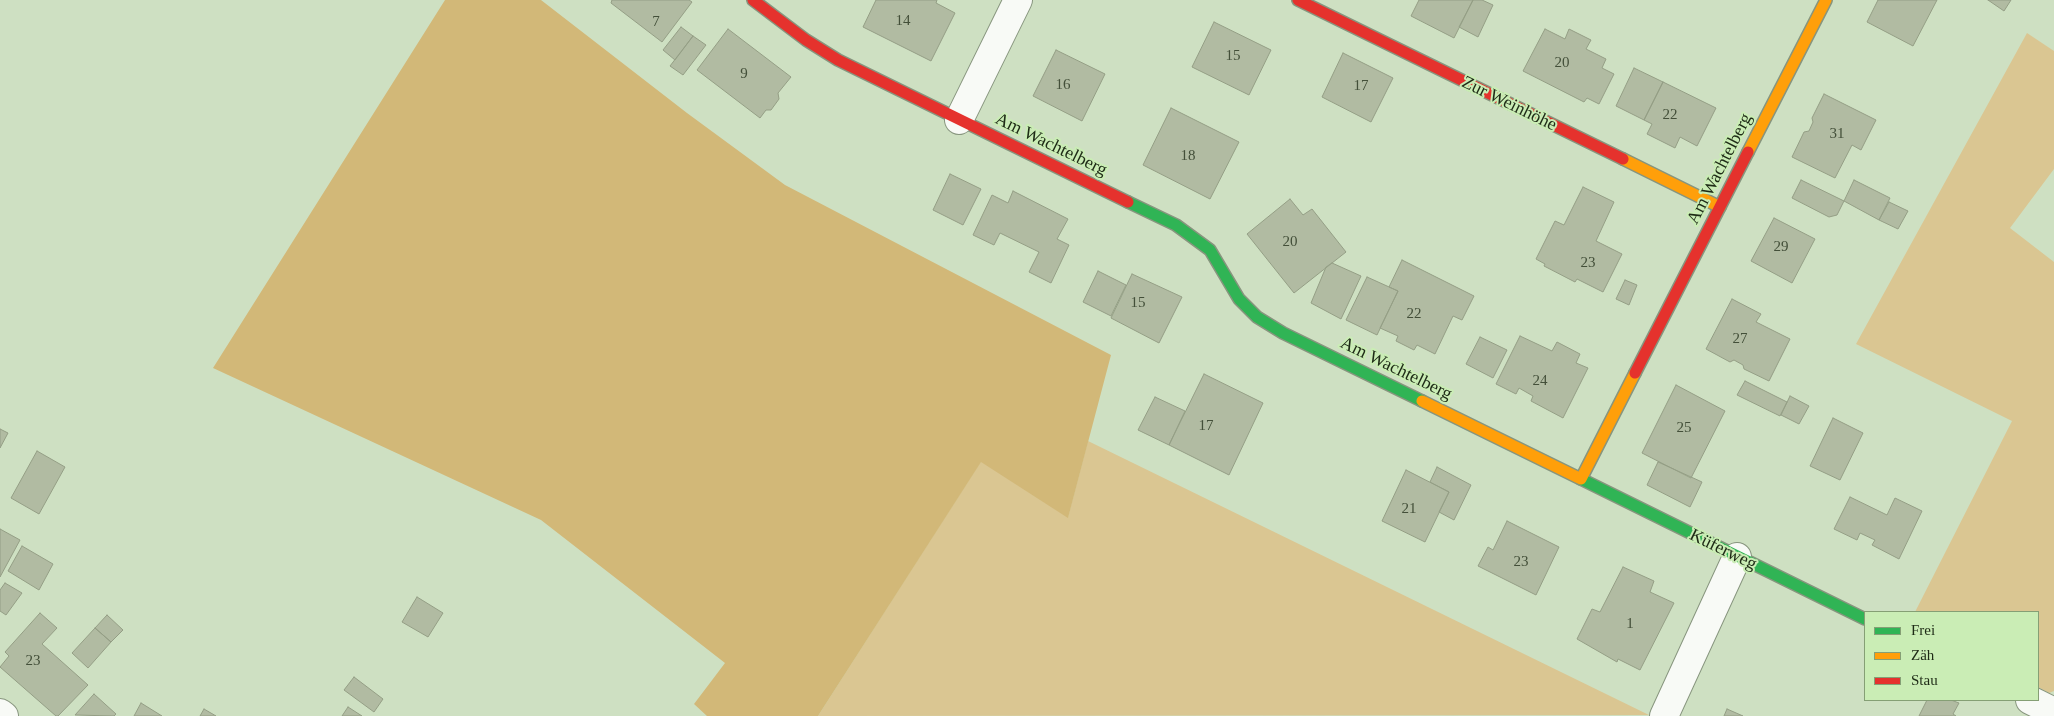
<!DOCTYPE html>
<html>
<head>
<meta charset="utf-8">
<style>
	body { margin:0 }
	#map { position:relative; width:2054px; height:716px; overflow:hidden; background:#cee0c2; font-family:Georgia,serif }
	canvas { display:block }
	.legend { position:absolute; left:1864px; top:611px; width:175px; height:90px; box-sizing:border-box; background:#caedb5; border:1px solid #859f75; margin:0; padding:6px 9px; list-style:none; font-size:15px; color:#1e2b16 }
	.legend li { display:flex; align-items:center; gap:10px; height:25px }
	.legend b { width:25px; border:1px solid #859f75 }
</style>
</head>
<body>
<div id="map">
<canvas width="2054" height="716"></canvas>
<ul class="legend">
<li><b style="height:6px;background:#30b455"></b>Frei</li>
<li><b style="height:6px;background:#ff9f0a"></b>Zäh</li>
<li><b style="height:6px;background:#e5322d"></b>Stau</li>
</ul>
</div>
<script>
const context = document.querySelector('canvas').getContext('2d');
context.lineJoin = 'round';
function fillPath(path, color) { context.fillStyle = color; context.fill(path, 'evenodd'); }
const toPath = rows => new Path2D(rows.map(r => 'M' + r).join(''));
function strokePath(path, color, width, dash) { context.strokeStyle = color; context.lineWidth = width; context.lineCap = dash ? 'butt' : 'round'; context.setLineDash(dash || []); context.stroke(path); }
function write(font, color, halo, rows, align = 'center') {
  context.font = font + ' Georgia,serif'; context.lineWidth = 4; context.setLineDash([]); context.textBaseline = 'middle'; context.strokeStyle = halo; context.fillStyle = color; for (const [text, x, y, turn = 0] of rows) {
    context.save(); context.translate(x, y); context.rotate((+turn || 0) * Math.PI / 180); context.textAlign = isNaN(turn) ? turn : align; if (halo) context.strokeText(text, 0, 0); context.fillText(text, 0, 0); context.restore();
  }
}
fillPath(toPath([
	[2027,33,2054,51,2054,169,2010,228,2054,262,2054,691,2049,693,2038,687,2038,612,1915,612,2012,421,1856,344],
	[1088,441,1649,715,818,716,981,461,1068,517]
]), '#dac692');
fillPath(toPath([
	[445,0,541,0,687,113,785,185,1111,355,1068,518,981,462,818,716,707,716,694,704,725,663,541,520,213,368]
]), '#d2b878');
const building = toPath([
	[612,0,689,0,692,2,662,42,611,3,612,0],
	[876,0,937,0,936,3,955,13,931,61,863,27,876,0],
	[1419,0,1473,0,1454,38,1411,16,1419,0],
	[1473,0,1482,0,1493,5,1478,37,1459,27,1473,0],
	[1878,0,1937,0,1913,46,1867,22,1878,0],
	[1988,0,2011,0,2004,11,1988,0],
	[1214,22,1271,50,1249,95,1192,67,1214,22],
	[681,27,693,36,675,60,663,50,681,27],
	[728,29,791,77,778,93,779,99,771,110,766,110,760,118,697,70,728,29],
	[1545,29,1565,39,1569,29,1591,40,1586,49,1606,59,1602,68,1614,74,1599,104,1587,98,1584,102,1523,71,1545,29],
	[693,36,706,45,683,75,670,66,693,36],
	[1056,50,1105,74,1082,121,1033,96,1056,50],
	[1343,53,1393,78,1371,122,1322,97,1343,53],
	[1634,68,1663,82,1644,120,1616,106,1634,68],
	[1663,82,1716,108,1697,146,1680,137,1675,148,1647,134,1652,124,1644,120,1663,82],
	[1824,94,1876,120,1861,150,1852,145,1835,178,1792,157,1804,132,1809,131,1813,122,1812,118,1824,94],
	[1171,108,1239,142,1210,199,1143,165,1171,108],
	[950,174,981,189,963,225,933,210,950,174],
	[1801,180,1844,201,1837,215,1829,217,1792,198,1801,180],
	[1854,180,1890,198,1879,220,1844,201,1854,180],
	[1583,187,1614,202,1596,241,1622,254,1603,292,1577,279,1575,282,1544,266,1545,264,1536,259,1555,221,1564,225,1583,187],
	[1013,191,1068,219,1057,239,1069,245,1051,283,1029,272,1039,252,1000,233,994,245,973,235,992,195,1008,203,1013,191],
	[1290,199,1303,215,1312,209,1346,252,1294,293,1247,234,1290,199],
	[1889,202,1908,211,1898,229,1879,220,1889,202],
	[1774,218,1815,239,1792,283,1751,261,1774,218],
	[1402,260,1474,296,1462,320,1453,316,1435,354,1417,345,1414,350,1396,341,1398,336,1380,328,1398,291,1389,287,1402,260],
	[1332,263,1361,276,1341,319,1311,303,1326,267,1332,263],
	[1098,271,1126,285,1111,316,1083,302,1098,271],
	[1132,274,1182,297,1159,343,1111,318,1132,274],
	[1367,277,1398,291,1377,335,1346,320,1367,277],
	[1625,280,1637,285,1629,305,1616,299,1625,280],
	[1732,299,1761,314,1756,322,1790,339,1769,381,1744,369,1743,365,1734,360,1730,362,1706,349,1732,299],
	[1520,336,1552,351,1557,342,1580,354,1576,363,1588,368,1563,418,1531,401,1533,396,1519,388,1516,394,1496,384,1520,336],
	[1480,337,1507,350,1493,378,1466,364,1480,337],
	[1204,374,1263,403,1229,475,1169,445,1204,374],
	[1745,381,1787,402,1780,416,1737,395,1745,381],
	[1676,385,1725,411,1691,478,1642,453,1676,385],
	[1790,396,1809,406,1799,424,1781,415,1790,396],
	[1155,397,1185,411,1169,445,1138,430,1155,397],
	[1833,418,1863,433,1840,480,1810,466,1833,418],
	[0,429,8,433,0,448,0,429],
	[37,451,65,467,39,514,11,498,37,451],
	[1658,462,1702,482,1690,507,1647,485,1658,462],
	[1437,467,1471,485,1454,520,1439,512,1449,492,1430,482,1437,467],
	[1406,470,1449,492,1425,542,1382,521,1406,470],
	[1850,497,1887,515,1895,498,1922,511,1899,559,1872,545,1875,540,1860,533,1857,540,1834,529,1850,497],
	[1507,521,1559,547,1536,595,1478,566,1488,547,1493,550,1507,521],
	[0,529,20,540,0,577,0,529],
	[22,546,53,564,39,590,8,571,22,546],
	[1623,567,1654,581,1650,592,1674,603,1640,670,1618,659,1617,662,1577,639,1592,609,1600,612,1623,567],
	[5,583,22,593,6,615,0,611,0,590,5,583],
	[417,597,443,613,428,637,402,622,417,597],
	[40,613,57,628,42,644,88,685,58,716,56,716,0,667,9,656,5,652,40,613],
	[107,615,123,630,111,642,95,628,107,615],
	[95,628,111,642,88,668,72,653,95,628],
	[354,677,383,699,374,712,344,690,354,677],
	[94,694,116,714,114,716,75,715,94,694],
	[1927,700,1951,700,1959,703,1953,714,1956,716,1919,716,1927,700],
	[141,703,162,716,134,716,141,703],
	[348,707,362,716,342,716,348,707],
	[204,709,216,716,200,716,204,709],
	[1727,709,1743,716,1724,716,1727,709]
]);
fillPath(building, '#b1bba2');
strokePath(building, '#949e85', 1);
const street = toPath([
	[959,120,1018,0],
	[2030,700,2054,712],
	[0,713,4,716],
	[1664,716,1737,557]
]);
const fast = toPath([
	[1128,202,1176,225,1210,250,1239,299,1257,317,1283,333,1422,401],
	[1581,479,1865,619]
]);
const slow = toPath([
	[1748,152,1826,0],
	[1623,159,1720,207],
	[1422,401,1581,479,1635,373]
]);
const jam = toPath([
	[753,0,806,40,838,60,1128,202],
	[1298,0,1623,159],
	[1635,373,1748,152]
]);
strokePath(street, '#87957e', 30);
strokePath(fast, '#87957e', 14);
strokePath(slow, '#87957e', 14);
strokePath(jam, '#87957e', 14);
strokePath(street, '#f8faf6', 28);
strokePath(fast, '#30b455', 11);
strokePath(slow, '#ff9f0a', 11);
strokePath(jam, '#e5322d', 11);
write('15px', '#434f39', null, [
	["14",903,21],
	["7",656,22],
	["15",1233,56],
	["20",1562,63],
	["9",744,74],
	["16",1063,85],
	["17",1361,86],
	["22",1670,115],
	["31",1837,134],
	["18",1188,156],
	["20",1290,242],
	["29",1781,247],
	["23",1588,263],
	["15",1138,303],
	["22",1414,314],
	["27",1740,339],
	["24",1540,381],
	["17",1206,426],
	["25",1684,428],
	["21",1409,509],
	["23",1521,562],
	["1",1630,624],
	["23",33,661]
]);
write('18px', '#1e2b16', '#caedb5', [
	["Zur Weinhöhe",1509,104,26],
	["Am Wachtelberg",1051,145,26],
	["Am Wachtelberg",1720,169,-63],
	["Am Wachtelberg",1396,369,26],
	["Küferweg",1723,550,26]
]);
</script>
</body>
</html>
